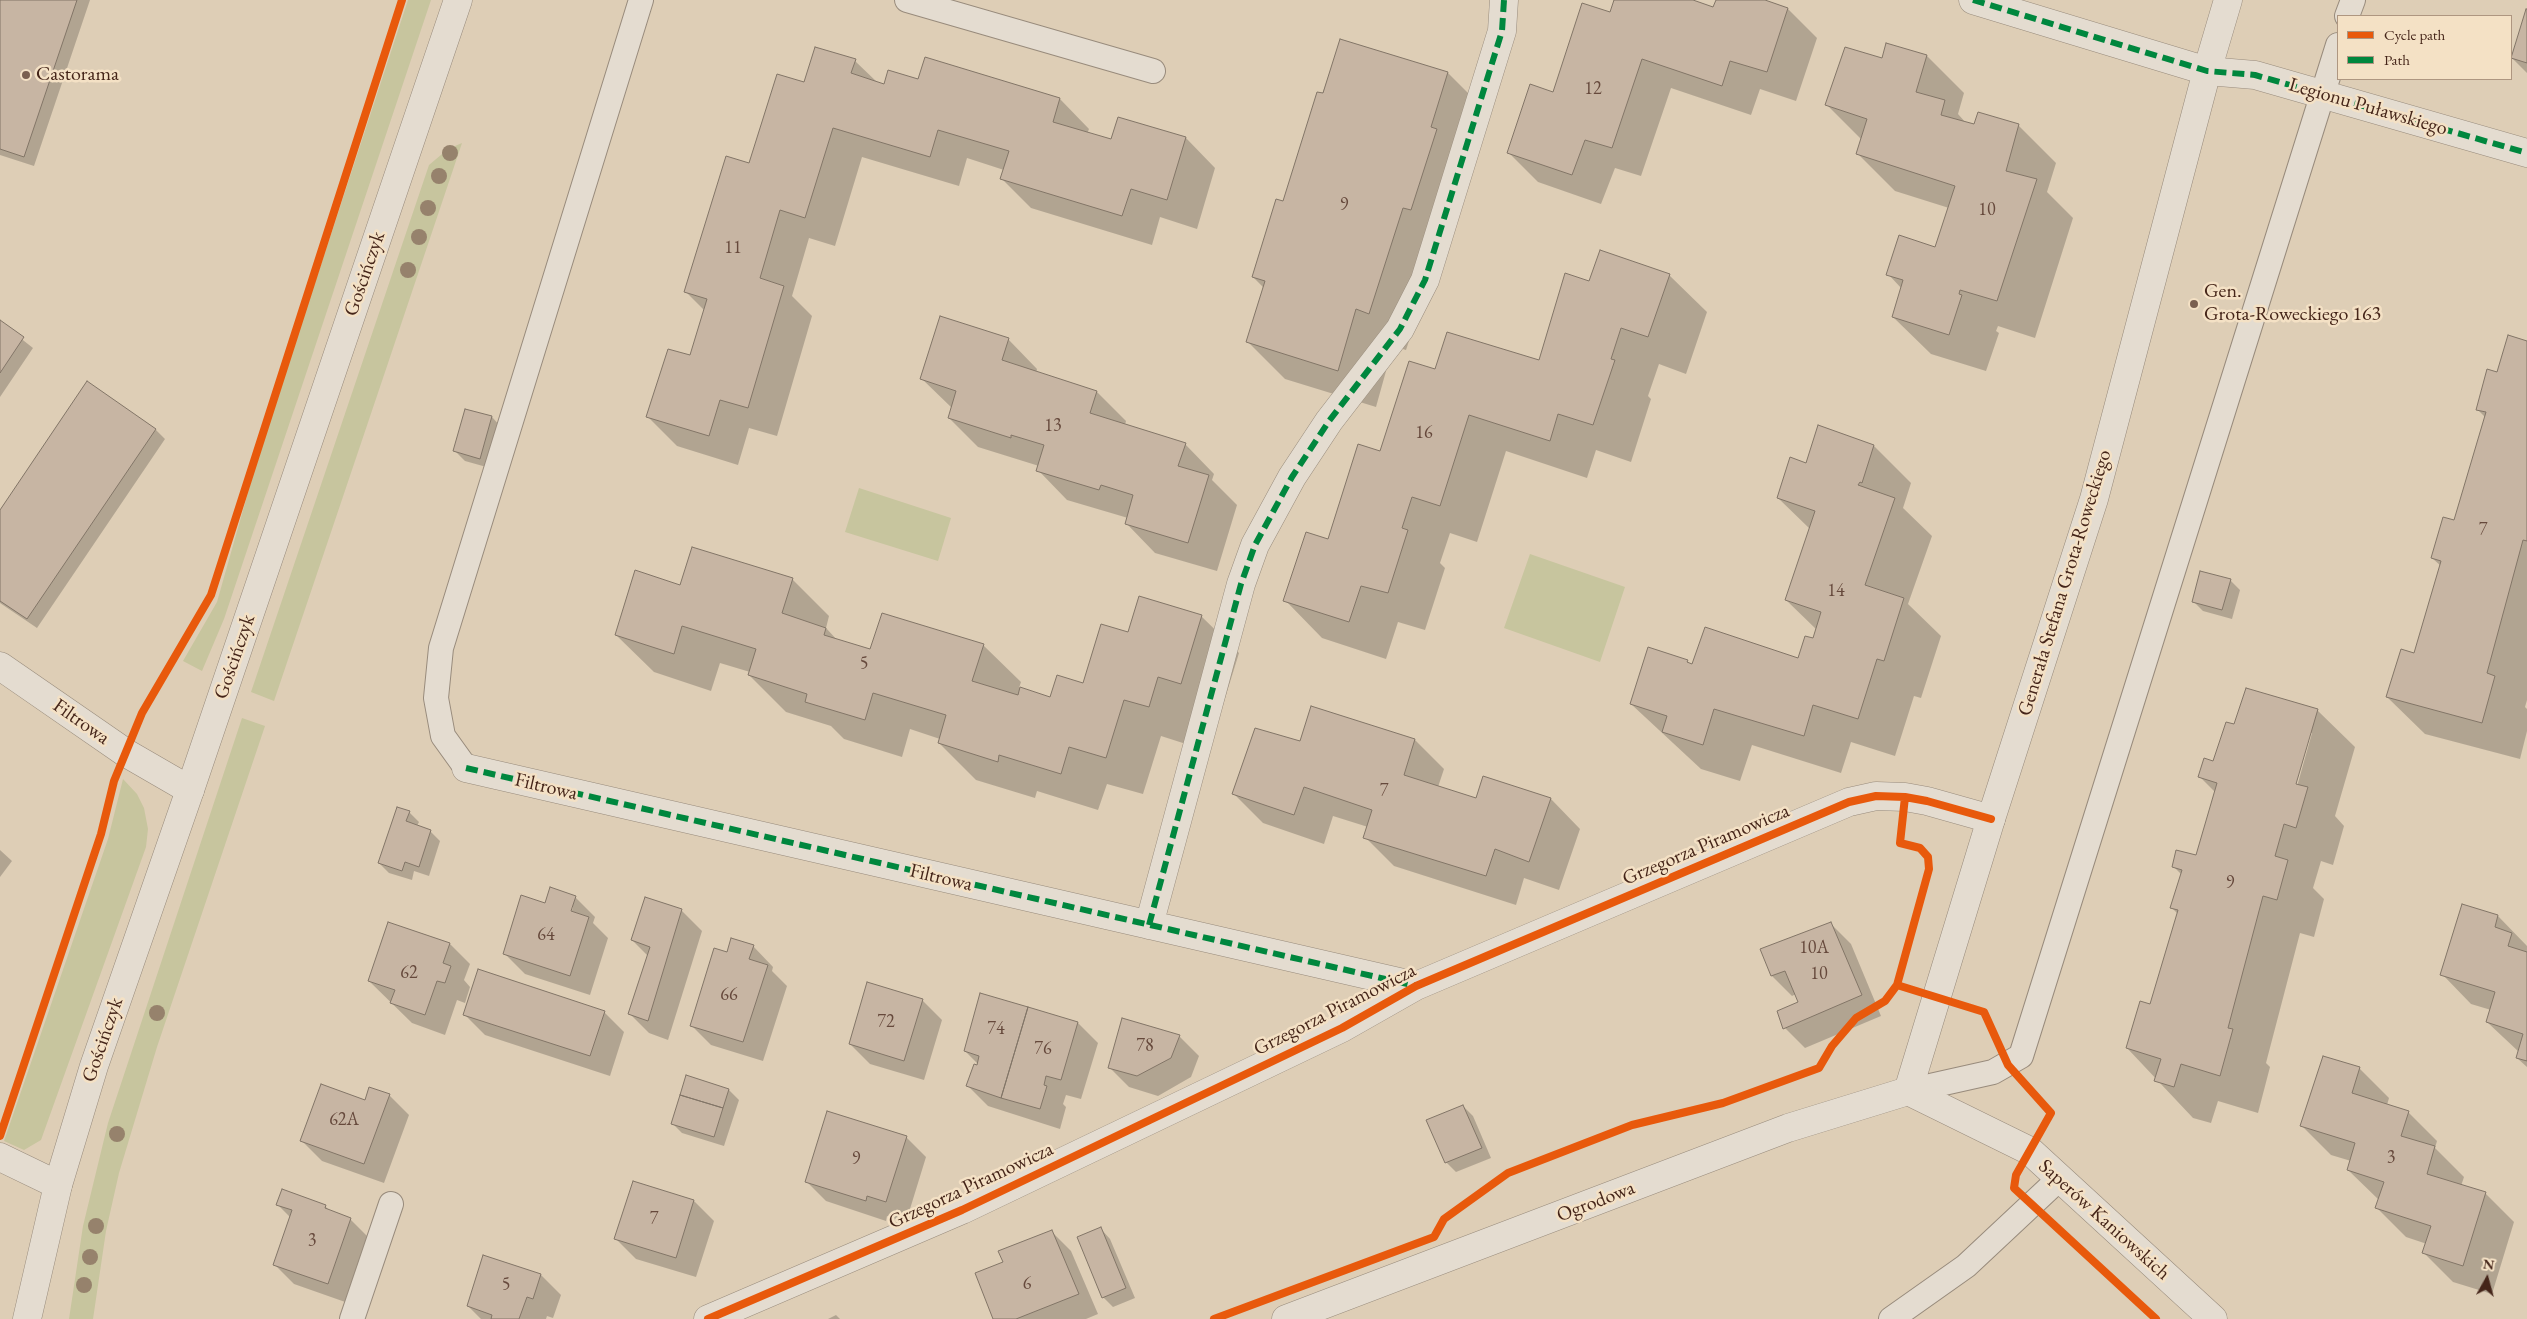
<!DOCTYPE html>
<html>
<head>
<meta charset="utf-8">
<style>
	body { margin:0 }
	#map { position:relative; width:2527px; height:1319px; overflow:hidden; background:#deceb6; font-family:"EB Garamond",serif }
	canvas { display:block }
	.legend { position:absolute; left:2337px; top:15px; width:175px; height:65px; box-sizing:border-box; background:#f4e1c5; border:1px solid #ae9680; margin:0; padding:6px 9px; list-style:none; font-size:15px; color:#452519 }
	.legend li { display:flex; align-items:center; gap:10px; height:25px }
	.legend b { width:25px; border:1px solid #ae9680 }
	.north { position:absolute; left:2462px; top:1254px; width:50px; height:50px; -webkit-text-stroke:4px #f4e1c5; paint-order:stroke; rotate:7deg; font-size:14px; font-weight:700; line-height:20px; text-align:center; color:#452519 }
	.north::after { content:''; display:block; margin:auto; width:18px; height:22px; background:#452519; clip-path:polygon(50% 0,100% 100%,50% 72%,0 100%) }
</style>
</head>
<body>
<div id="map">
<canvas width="2527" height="1319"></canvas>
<ul class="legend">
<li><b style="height:6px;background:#e8590c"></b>Cycle path</li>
<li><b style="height:6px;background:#00873e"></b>Path</li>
</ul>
<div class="north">N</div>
</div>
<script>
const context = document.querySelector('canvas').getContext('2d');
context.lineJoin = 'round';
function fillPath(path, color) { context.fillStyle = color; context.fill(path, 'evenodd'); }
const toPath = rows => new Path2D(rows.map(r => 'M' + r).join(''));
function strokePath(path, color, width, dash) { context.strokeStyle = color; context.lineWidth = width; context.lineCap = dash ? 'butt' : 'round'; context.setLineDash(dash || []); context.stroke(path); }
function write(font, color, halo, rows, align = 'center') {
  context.font = font + ' "EB Garamond",serif'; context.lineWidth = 5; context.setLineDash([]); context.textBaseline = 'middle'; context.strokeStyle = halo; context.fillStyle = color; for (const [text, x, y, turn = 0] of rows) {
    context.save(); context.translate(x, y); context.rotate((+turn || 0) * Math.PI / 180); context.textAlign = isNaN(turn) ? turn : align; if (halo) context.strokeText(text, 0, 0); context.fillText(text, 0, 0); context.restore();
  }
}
fillPath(toPath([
	[408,0,431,0,224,619,202,671,183,661,217,602,283,369,318,274],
	[462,143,383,378,274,701,251,692,429,165,448,149],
	[859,488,951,518,938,561,845,532],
	[1530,554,1625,587,1600,662,1504,628],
	[242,718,265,726,157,1047,119,1173,106,1231,93,1319,69,1319,83,1226,108,1123],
	[123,779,137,794,144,808,148,829,146,847,41,1140,24,1150,4,1141,108,839]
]), '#c7c59e');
fillPath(toPath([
	[0,0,90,0,34,166,0,155],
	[1615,0,1689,0,1714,9,1717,0,1761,0,1788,9,1817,38,1796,101,1760,89,1751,115,1671,88,1641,176,1615,168,1601,204,1538,182,1509,153,1611,14],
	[2527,10,2527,73,2512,58],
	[1341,40,1448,73,1485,110,1406,350,1393,346,1376,407,1285,379,1247,341,1264,288,1253,277,1284,203],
	[1927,56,1964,93,1958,114,1966,123,1975,125,2018,125,2056,163,2047,192,2073,218,2035,338,1998,326,1996,331,1999,333,1986,371,1931,354,1893,317,1902,289,1888,274,1936,249,1949,208,1895,191,1857,153,1862,140,1826,104,1882,59],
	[926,58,1060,99,1089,129,1087,134,1112,141,1118,118,1186,138,1215,168,1197,229,1160,217,1152,245,1031,208,1002,179,1004,170,967,158,959,186,862,157,835,246,809,238,792,296,812,316,777,436,749,428,738,465,677,446,648,417,691,357,705,311,686,292,749,165,805,84,855,61,878,83,885,85,919,80],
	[1669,275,1707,312,1686,374,1659,364,1648,396,1651,399,1631,462,1596,450,1587,478,1506,451,1477,542,1450,533,1440,563,1445,568,1425,630,1398,622,1386,659,1322,638,1285,600,1328,540,1381,453,1436,371,1539,361,1590,283],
	[0,322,33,348,0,397],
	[1008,339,1037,369,1036,373,1097,392,1126,421,1125,425,1185,444,1214,474,1212,480,1237,505,1217,571,1155,553,1126,523,1128,518,1067,500,1038,470,1039,466,978,447,949,418,952,408,922,379],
	[2527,342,2527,700,2525,707,2527,709,2527,731,2520,759,2425,734,2387,697,2415,654,2441,566,2432,558,2455,522,2486,418,2477,409,2498,374],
	[492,417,501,427,490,468,465,461,455,451],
	[1818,427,1874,446,1911,483,1903,508,1932,536,1908,604,1941,636,1921,698,1914,696,1895,756,1851,742,1841,773,1752,745,1740,781,1701,769,1631,704,1687,661,1693,666,1799,660,1813,640,1817,630,1786,600,1810,529,1778,498,1806,464],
	[156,430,165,439,37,628,0,603,0,512],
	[792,579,829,616,826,628,838,641,871,651,983,645,1021,682,1019,688,1051,698,1083,684,1129,634,1201,616,1239,653,1218,721,1186,744,1161,736,1143,794,1107,784,1098,810,1037,791,1035,798,976,780,939,743,940,739,910,729,902,757,844,739,831,726,786,712,749,675,750,672,720,663,711,691,654,672,616,635,681,586],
	[2231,581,2240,590,2232,619,2203,611,2193,601],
	[2317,710,2355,747,2335,816,2344,826,2333,865,2321,861,2313,888,2324,899,2314,937,2300,933,2266,1063,2270,1067,2258,1113,2218,1101,2211,1123,2193,1118,2127,1048,2151,1005,2178,914,2172,908,2182,875,2173,866,2197,857,2216,793,2200,777,2214,762,2234,726],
	[2310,733,2312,733,2296,790,2293,789],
	[1415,740,1444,769,1438,787,1477,799,1484,777,1551,799,1580,829,1559,890,1524,878,1516,905,1394,866,1365,837,1368,827,1333,816,1324,844,1263,823,1234,794,1301,743],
	[409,812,419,822,417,826,430,831,440,841,429,876,414,871,412,880,389,873,379,863],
	[0,850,12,861,0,877],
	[575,897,595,917,593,923,608,938,590,995,525,974,505,954,546,904],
	[571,907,573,907,570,917],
	[645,898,682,911,702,931,668,1040,649,1033,629,1013,648,956,632,940],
	[2498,916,2527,946,2527,1067,2517,1058,2519,1052,2487,1022,2491,1010,2471,1004,2442,974],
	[389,924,450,944,470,964,464,980,470,987,465,1003,457,1000,445,1035,412,1023,369,981],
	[1831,924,1851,944,1881,1016,1805,1048,1785,1028,1800,1003,1796,994,1792,996,1772,976,1762,950],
	[753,946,773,967,772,971,787,986,763,1061,711,1045,691,1025,728,954],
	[922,1000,942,1020,924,1080,870,1064,850,1044],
	[604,1012,624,1032,610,1076,485,1035,465,1015],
	[1078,1023,1098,1043,1081,1099,1066,1095,1063,1104,1066,1107,1060,1129,988,1106,968,1086,978,1064,965,1051],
	[1179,1036,1199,1056,1191,1077,1158,1096,1129,1087,1109,1067],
	[2324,1057,2360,1069,2389,1098,2387,1105,2408,1112,2437,1141,2435,1148,2464,1177,2461,1186,2485,1193,2514,1222,2492,1294,2453,1282,2424,1253,2427,1244,2406,1237,2377,1208,2379,1200,2348,1170,2351,1161,2331,1155,2302,1126],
	[687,1077,729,1090,739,1100,724,1146,682,1133,672,1123],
	[389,1095,409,1115,384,1183,322,1161,302,1141,365,1101],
	[1463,1106,1473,1116,1491,1158,1456,1172,1446,1162],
	[906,1137,926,1157,906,1222,887,1216,886,1221,826,1201,806,1181],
	[694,1201,714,1221,696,1277,636,1259,616,1239],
	[278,1205,325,1206,331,1212,350,1219,370,1239,348,1303,294,1284,274,1264,290,1217],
	[1101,1229,1110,1239,1135,1298,1113,1307,1103,1297],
	[1051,1231,1071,1251,1098,1314,1086,1319,994,1319,1005,1263],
	[484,1256,541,1275,561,1295,553,1318,547,1316,546,1319,481,1319,468,1306],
	[836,1315,840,1319,828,1319]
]), '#0003');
const building = toPath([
	[0,0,77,0,24,157,0,149,0,0],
	[1614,0,1693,0,1713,7,1716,0,1765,0,1788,8,1767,72,1730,61,1722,86,1642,59,1612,148,1585,140,1572,175,1507,153,1530,84,1553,92,1582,3,1610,12,1614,0],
	[2526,9,2527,9,2527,63,2511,58,2526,9],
	[1340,39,1448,72,1431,127,1437,129,1411,210,1403,208,1369,314,1356,309,1338,371,1246,342,1265,281,1252,277,1276,199,1283,201,1317,92,1323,93,1340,39],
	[1886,43,1927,55,1916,92,1945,100,1941,115,1974,124,1978,112,2019,124,2006,171,2037,179,1997,301,1960,290,1959,294,1962,295,1949,335,1892,317,1903,280,1886,275,1899,235,1935,247,1955,186,1856,154,1867,119,1825,105,1845,47,1882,58,1886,43],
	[815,47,856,59,851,73,884,84,888,70,918,79,925,57,1060,98,1053,122,1111,139,1118,117,1186,137,1167,200,1131,189,1122,216,1000,179,1009,151,938,130,930,157,833,128,805,218,780,210,760,278,784,286,748,408,720,400,709,436,646,417,668,349,690,355,707,299,684,292,726,156,749,163,777,74,804,82,815,47],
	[1600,250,1670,274,1648,337,1621,328,1611,359,1615,360,1593,425,1558,414,1550,441,1469,415,1440,506,1412,497,1402,528,1408,530,1388,593,1361,586,1349,622,1283,601,1306,532,1328,539,1358,444,1380,451,1409,361,1435,369,1447,332,1539,360,1565,273,1589,281,1600,250],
	[940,316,1009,338,1002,360,1097,391,1090,413,1186,443,1178,466,1209,475,1188,543,1125,524,1133,495,1101,485,1099,490,1036,471,1044,445,1011,435,1011,438,948,418,956,391,920,379,940,316],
	[0,320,24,337,0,373,0,320],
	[2508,335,2527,341,2527,541,2523,540,2487,673,2495,676,2482,723,2386,697,2401,649,2414,653,2441,561,2431,558,2443,517,2454,520,2486,412,2476,410,2487,369,2497,372,2508,335],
	[87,381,156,429,27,619,0,601,0,510,87,381],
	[465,409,492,416,480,459,453,451,465,409],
	[1818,425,1874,445,1862,483,1860,482,1858,485,1895,498,1865,585,1904,598,1884,661,1877,659,1858,719,1813,705,1804,736,1714,709,1703,745,1662,732,1667,716,1630,704,1648,647,1688,660,1687,662,1692,664,1705,627,1798,658,1805,636,1813,638,1821,612,1785,600,1815,511,1777,498,1790,457,1806,463,1818,425],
	[692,547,793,578,782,613,826,628,824,635,870,649,882,613,984,644,972,681,1018,695,1020,687,1050,697,1057,675,1083,683,1101,624,1128,632,1139,596,1202,615,1181,684,1158,677,1149,707,1124,700,1106,758,1069,747,1061,774,999,755,998,762,938,743,946,715,873,693,865,720,805,702,807,694,748,675,756,649,682,626,674,654,615,635,635,570,680,585,692,547],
	[2200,571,2231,579,2222,610,2192,602,2200,571],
	[2246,688,2318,709,2296,784,2308,787,2296,828,2284,824,2275,856,2288,860,2277,900,2263,896,2228,1028,2233,1029,2220,1076,2181,1064,2174,1087,2154,1081,2161,1059,2126,1048,2140,1001,2150,1004,2178,910,2170,908,2182,870,2172,867,2176,850,2196,855,2217,783,2198,777,2204,758,2213,761,2226,722,2234,724,2246,688],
	[1311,706,1415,739,1404,775,1476,798,1483,776,1551,798,1529,862,1495,849,1486,876,1363,838,1372,810,1304,787,1294,815,1232,794,1255,728,1300,741,1311,706],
	[397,807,410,811,406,821,431,830,419,867,405,862,402,871,378,863,397,807],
	[550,887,576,896,571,911,589,917,570,976,503,954,521,895,545,903,550,887],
	[645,897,682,909,648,1021,628,1014,650,947,631,940,645,897],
	[2462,904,2498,915,2495,927,2512,933,2508,946,2527,952,2527,1061,2516,1058,2523,1034,2486,1022,2495,992,2440,975,2462,904],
	[388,922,450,943,443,963,451,966,445,983,437,981,425,1015,390,1003,395,990,368,981,388,922],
	[1831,922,1862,995,1783,1029,1777,1011,1798,1002,1785,971,1771,976,1760,949,1831,922],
	[731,938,754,945,749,959,768,965,743,1042,690,1026,714,948,727,952,731,938],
	[478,969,605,1011,590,1056,463,1015,478,969],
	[867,982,923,999,904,1061,849,1044,867,982],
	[980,993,1028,1007,1001,1098,966,1086,974,1064,977,1065,979,1056,964,1051,980,993],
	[1028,1007,1078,1022,1061,1080,1046,1076,1044,1085,1047,1086,1040,1109,1001,1098,1028,1007],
	[1122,1018,1180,1035,1171,1058,1137,1076,1108,1068,1122,1018],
	[2323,1056,2360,1067,2352,1093,2409,1111,2401,1136,2435,1146,2427,1174,2486,1192,2463,1266,2422,1253,2431,1226,2375,1208,2384,1182,2347,1170,2355,1143,2300,1126,2323,1056],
	[686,1075,729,1089,723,1108,680,1095,686,1075],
	[321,1084,365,1100,369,1087,390,1094,364,1164,300,1141,321,1084],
	[680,1095,723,1108,714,1137,671,1124,680,1095],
	[1463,1105,1482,1148,1445,1163,1426,1120,1463,1105],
	[827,1111,907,1136,886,1202,867,1196,866,1201,805,1182,827,1111],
	[633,1181,694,1200,676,1258,614,1239,633,1181],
	[282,1189,326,1205,325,1208,351,1218,328,1284,273,1265,292,1210,276,1205,282,1189],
	[1101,1227,1126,1288,1102,1298,1077,1237,1101,1227],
	[1052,1230,1079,1294,1016,1319,993,1319,975,1273,1003,1262,998,1251,1052,1230],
	[483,1255,541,1274,533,1299,527,1297,519,1319,491,1319,492,1315,467,1306,483,1255]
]);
fillPath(building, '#c7b5a3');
strokePath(building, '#827567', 1);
const service = toPath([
	[907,0,1153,71],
	[2347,16,2353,0],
	[466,768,443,736,436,698,441,648,641,0],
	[1908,1091,1993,1072,2021,1056,2338,45],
	[352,1319,391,1204],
	[1891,1319,1966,1266,2060,1178]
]);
const minor = toPath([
	[1973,0,2207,71,2255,75,2527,153],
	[0,666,126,753,190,790],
	[466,768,1416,986],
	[1149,925,1241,584,1255,545,1292,477,1329,421,1400,329,1425,280,1502,31,1504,0],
	[1908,1091,2030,1151,2213,1319],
	[0,1157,58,1185],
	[708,1319,962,1210,1342,1028,1416,986,1849,802,1876,796,1905,797,1927,801,1991,819]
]);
const tertiary = toPath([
	[27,1319,58,1185,94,1066,190,790,458,0],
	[1286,1319,1788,1128,1908,1091,1991,819,2094,499,2207,71,2228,0]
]);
strokePath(service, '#988b7c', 26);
strokePath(minor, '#988b7c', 29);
strokePath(tertiary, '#988b7c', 29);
strokePath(service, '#e4dcd0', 24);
strokePath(minor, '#e4dcd0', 28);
strokePath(tertiary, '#e4dcd0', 28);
strokePath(toPath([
	[1973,0,2207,71,2255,75,2527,153],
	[466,768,1416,986],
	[1149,925,1241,584,1255,545,1292,477,1329,421,1400,329,1425,280,1502,31,1504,0]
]), '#00873e', 6, [12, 6]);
strokePath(toPath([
	[1897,985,1984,1012,2008,1065,2051,1113,2016,1175,2014,1188,2156,1319],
	[0,1136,101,834,114,781,142,713,211,595,402,0],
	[708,1319,962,1210,1342,1028,1416,986,1849,802,1876,796,1905,797,1927,801,1991,819],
	[1214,1319,1434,1237,1444,1219,1508,1173,1632,1125,1723,1103,1819,1068,1832,1046,1856,1018,1885,1001,1897,985,1929,869,1928,857,1920,848,1900,843,1905,797]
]), '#e8590c', 8);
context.fillStyle = '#96826c';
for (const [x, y] of [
	[450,153],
	[439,176],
	[428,208],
	[419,237],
	[408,270],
	[157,1013],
	[117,1134],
	[96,1226],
	[90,1257],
	[84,1285]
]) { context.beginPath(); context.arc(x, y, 8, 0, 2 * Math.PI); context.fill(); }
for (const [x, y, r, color] of [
	[26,75,5,"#7b6050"],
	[2194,304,5,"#7b6050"]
]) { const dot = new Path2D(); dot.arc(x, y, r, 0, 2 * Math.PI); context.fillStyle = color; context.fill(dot); strokePath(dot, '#f4e1c5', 2); }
write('18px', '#66493c', null, [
	["12",1593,89],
	["9",1344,205],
	["10",1987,210],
	["11",733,248],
	["13",1053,426],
	["16",1424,433],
	["7",2483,530],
	["14",1836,591],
	["5",864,664],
	["7",1384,791],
	["9",2230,883],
	["64",546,935],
	["10A",1814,948],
	["62",409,973],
	["10",1819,974],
	["66",729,995],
	["72",886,1022],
	["74",996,1029],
	["78",1145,1046],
	["76",1043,1049],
	["62A",344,1120],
	["3",2391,1158],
	["9",856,1159],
	["7",654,1219],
	["3",312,1241],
	["6",1027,1284],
	["5",506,1285]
]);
write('20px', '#452519', '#f4e1c5', [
	["Castorama",36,75],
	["Gen.",2204,292],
	["Grota-Roweckiego 163",2204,315]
], 'left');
write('20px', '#452519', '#f4e1c5', [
	["Legionu Puławskiego",2368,107,16],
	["Gościńczyk",365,274,-71],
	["Generała Stefana Grota-Roweckiego",2065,583,-73],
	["Gościńczyk",235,657,-71],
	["Filtrowa",81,722,35],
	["Filtrowa",546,787,13],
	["Grzegorza Piramowicza",1706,845,-23],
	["Filtrowa",941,878,13],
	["Grzegorza Piramowicza",1335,1010,-27],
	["Gościńczyk",103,1040,-71],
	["Grzegorza Piramowicza",971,1186,-25],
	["Ogrodowa",1596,1202,-21],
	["Saperów Kaniowskich",2104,1220,42]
]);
</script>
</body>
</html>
